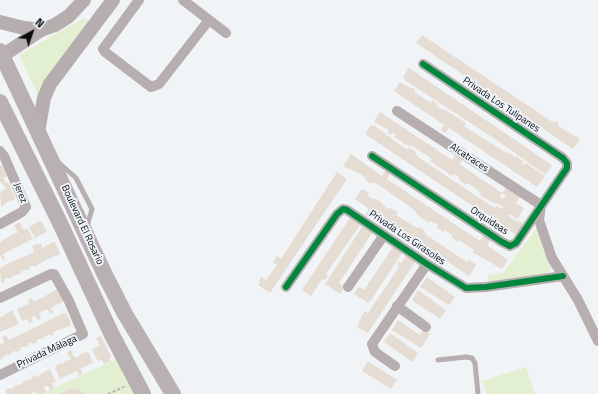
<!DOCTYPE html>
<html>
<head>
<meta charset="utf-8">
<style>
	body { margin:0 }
	#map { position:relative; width:598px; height:394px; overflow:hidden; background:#f1f4f6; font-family:"Titillium Web",sans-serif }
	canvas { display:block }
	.north { position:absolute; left:12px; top:12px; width:40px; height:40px; -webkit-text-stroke:3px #eef4f9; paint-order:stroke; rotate:40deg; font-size:11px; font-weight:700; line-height:16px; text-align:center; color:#0a0c0d }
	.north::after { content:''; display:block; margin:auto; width:14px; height:18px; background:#0a0c0d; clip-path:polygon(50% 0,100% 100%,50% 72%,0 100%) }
</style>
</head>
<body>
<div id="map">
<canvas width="598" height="394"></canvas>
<div class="north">N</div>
</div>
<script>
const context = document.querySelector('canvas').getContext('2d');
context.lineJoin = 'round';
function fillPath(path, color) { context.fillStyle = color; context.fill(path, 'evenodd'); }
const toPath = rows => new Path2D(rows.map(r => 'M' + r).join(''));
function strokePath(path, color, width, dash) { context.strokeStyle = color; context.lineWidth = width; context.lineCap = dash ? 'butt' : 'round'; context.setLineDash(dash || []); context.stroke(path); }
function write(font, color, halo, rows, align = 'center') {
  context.font = font + ' "Titillium Web",sans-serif'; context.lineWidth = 4; context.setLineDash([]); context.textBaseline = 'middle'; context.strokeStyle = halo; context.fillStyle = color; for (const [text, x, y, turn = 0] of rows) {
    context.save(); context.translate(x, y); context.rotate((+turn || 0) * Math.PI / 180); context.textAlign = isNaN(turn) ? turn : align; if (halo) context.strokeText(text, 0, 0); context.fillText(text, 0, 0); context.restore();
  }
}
fillPath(toPath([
	[84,18,90,22,39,97,19,55],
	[537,227,552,264,551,269,548,273,538,278,488,281,488,275,503,273],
	[117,359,136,394,41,394],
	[526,367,535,394,487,394,482,381]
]), '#e2efd1');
fillPath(toPath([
	[422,35,554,123,555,121,559,123,558,126,580,139,573,149,416,43],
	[409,68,552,165,546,175,492,137,406,81,403,77],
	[400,82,410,88,411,87,416,90,414,92,417,94,431,103,432,100,437,104,436,106,443,110,444,109,466,123,464,126,503,151,508,153,509,152,515,158,516,156,523,161,522,164,524,165,526,163,545,176,537,187,449,128,445,133,441,130,444,125,394,91],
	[380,112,452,160,456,154,463,159,459,164,502,193,500,197,503,199,506,195,502,193,506,188,520,197,516,203,524,208,519,217,517,219,509,214,508,216,517,222,518,220,523,224,516,235,365,134,371,125,375,126,403,147,408,149,409,147,416,152,415,153,418,157,493,207,495,208,497,206,502,209,503,207,496,203,495,204,480,195,481,193,471,185,467,183,466,185,459,180,460,178,457,176,453,174,452,176,430,161,432,159,414,147,410,145,409,147,406,143,405,145,402,142,394,137,396,135,393,133,391,135,387,132,389,130,374,122],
	[351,154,382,176,386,170,390,173,387,179,480,241,484,235,491,240,487,245,508,260,502,269,472,252,474,250,470,247,459,240,458,242,451,237,452,235,445,230,444,232,437,228,438,225,435,223,430,221,429,223,415,213,416,212,412,208,377,184,373,182,372,184,365,180,366,178,362,175,343,166],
	[0,165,2,165,7,176,3,178,6,183,8,182,15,198,14,200,7,202,1,207,0,192,6,188,0,181],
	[337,172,347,179,270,293,258,285,260,283,259,281,261,277,266,280,277,265,273,263,277,256,281,259],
	[362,189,369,193,367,195,371,198,380,201,385,207,389,209,390,208,398,212,396,215,414,226,418,228,419,227,426,232,425,234,464,260,468,262,469,260,476,265,469,276,390,223,387,229,379,224,383,219,376,214,372,213,369,217,365,215,369,209,355,199],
	[350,218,360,225,326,274,328,276,324,281,322,279,311,296,302,290],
	[40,221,42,222,47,232,35,238,29,227],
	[20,222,23,229,28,229,33,239,5,253,3,255,5,259,3,260,0,255,0,242,15,233,18,233,14,225],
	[362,227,372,233,339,283,345,287,340,294,325,284],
	[53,242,55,242,60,253,59,255,56,256,56,255,50,259,49,258,34,267,33,266,29,267,30,269,21,271,22,273,17,275,16,274,9,279,8,278,4,279,5,281,1,283,0,268,3,266,34,252,32,246,36,244,41,244,42,248],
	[393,247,402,253,371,300,368,303,357,296,354,293,359,287,364,290],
	[406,255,415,262,368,333,357,327,362,315,365,311,368,313,399,267,397,265,399,262,402,263],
	[427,277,455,297,449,305,420,287],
	[56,290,58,290,64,301,51,308,54,312,50,314,47,309,39,313,41,318,38,320,35,316,31,317,33,322,29,324,28,319,22,321,17,310,18,308,27,305,29,303,28,300,32,298,34,302],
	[418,290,446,310,440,319,412,300],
	[12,310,19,324,0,332,0,318],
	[64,313,66,313,71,323,70,326,53,332,54,334,50,336,49,334,41,340,41,338,37,340,37,342,33,344,32,342,28,344,29,346,25,348,24,346,20,348,21,350,17,352,14,351,8,356,7,354,0,360,0,345,4,342,2,337,6,335,9,340],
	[398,320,420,335,423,329,430,334,421,348,392,330],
	[390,333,418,353,412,362,384,342],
	[101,336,111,357,109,358,111,361,104,364,102,360,98,361,92,350,96,347,100,346,96,338],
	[71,350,74,357,77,357,81,355,81,354,88,352,93,363,82,368,81,370,83,374,79,376,77,371,60,379,55,368,58,364,65,363,64,361,71,360,67,352],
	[368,361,397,380,391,389,362,371],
	[50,369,56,382,52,383,54,388,50,390,48,386,45,386,44,387,46,392,42,394,37,394,35,391,31,394,6,394,6,389,14,388,14,386,22,384,23,382,32,379,31,378,36,375,36,377],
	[69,389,77,389,87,394,59,394]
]), '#e5dcd3');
strokePath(toPath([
	[108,394,126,386]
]), '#bab8ba', 2, [3, 2]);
strokePath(toPath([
	[59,163,76,178,92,209,87,226],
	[438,360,466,357,472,358,475,363,478,394]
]), '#b7aeaf', 5);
strokePath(toPath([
	[139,0,103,49,105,52,151,87,159,84,209,20],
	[183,0,226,33],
	[397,111,541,205,539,220,552,258,578,300,598,341],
	[0,151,4,156,26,207,22,212,0,224],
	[372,156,502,242,510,246,516,243,567,168,567,163,563,158,423,64],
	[286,287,337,214,343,209,347,210,427,264,466,288,486,287,563,276],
	[348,287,384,235],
	[0,298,51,274,54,274,69,301,83,334,0,375],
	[397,306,426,327],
	[395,366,375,352,372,344,427,264]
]), '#b7aeaf', 10);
strokePath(toPath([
	[0,22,24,28,41,30,55,25,69,16,84,0],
	[2,56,41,30],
	[38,132,44,98,50,84,113,0]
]), '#b6adaf', 14);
strokePath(toPath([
	[0,51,105,275,125,314,173,394],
	[0,102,60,223,111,333,143,394]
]), '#b9b0b2', 16);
strokePath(toPath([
	[372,156,502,242,510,246,516,243,567,168,567,163,563,158,423,64],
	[286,287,337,214,343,209,347,210,427,264,466,288,486,287,563,276]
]), '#00873e', 6);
write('10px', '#0a0c0d', '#eef4f9', [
	["Privada Los Tulipanes",501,105,34],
	["Alcatraces",469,158,33],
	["Jerez",20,193,68],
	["Orquideas",489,221,33],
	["Boulevard El Rosario",82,225,65],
	["Privada Los Girasoles",407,238,34],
	["Privada Málaga",47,352,-25]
]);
</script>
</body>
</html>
